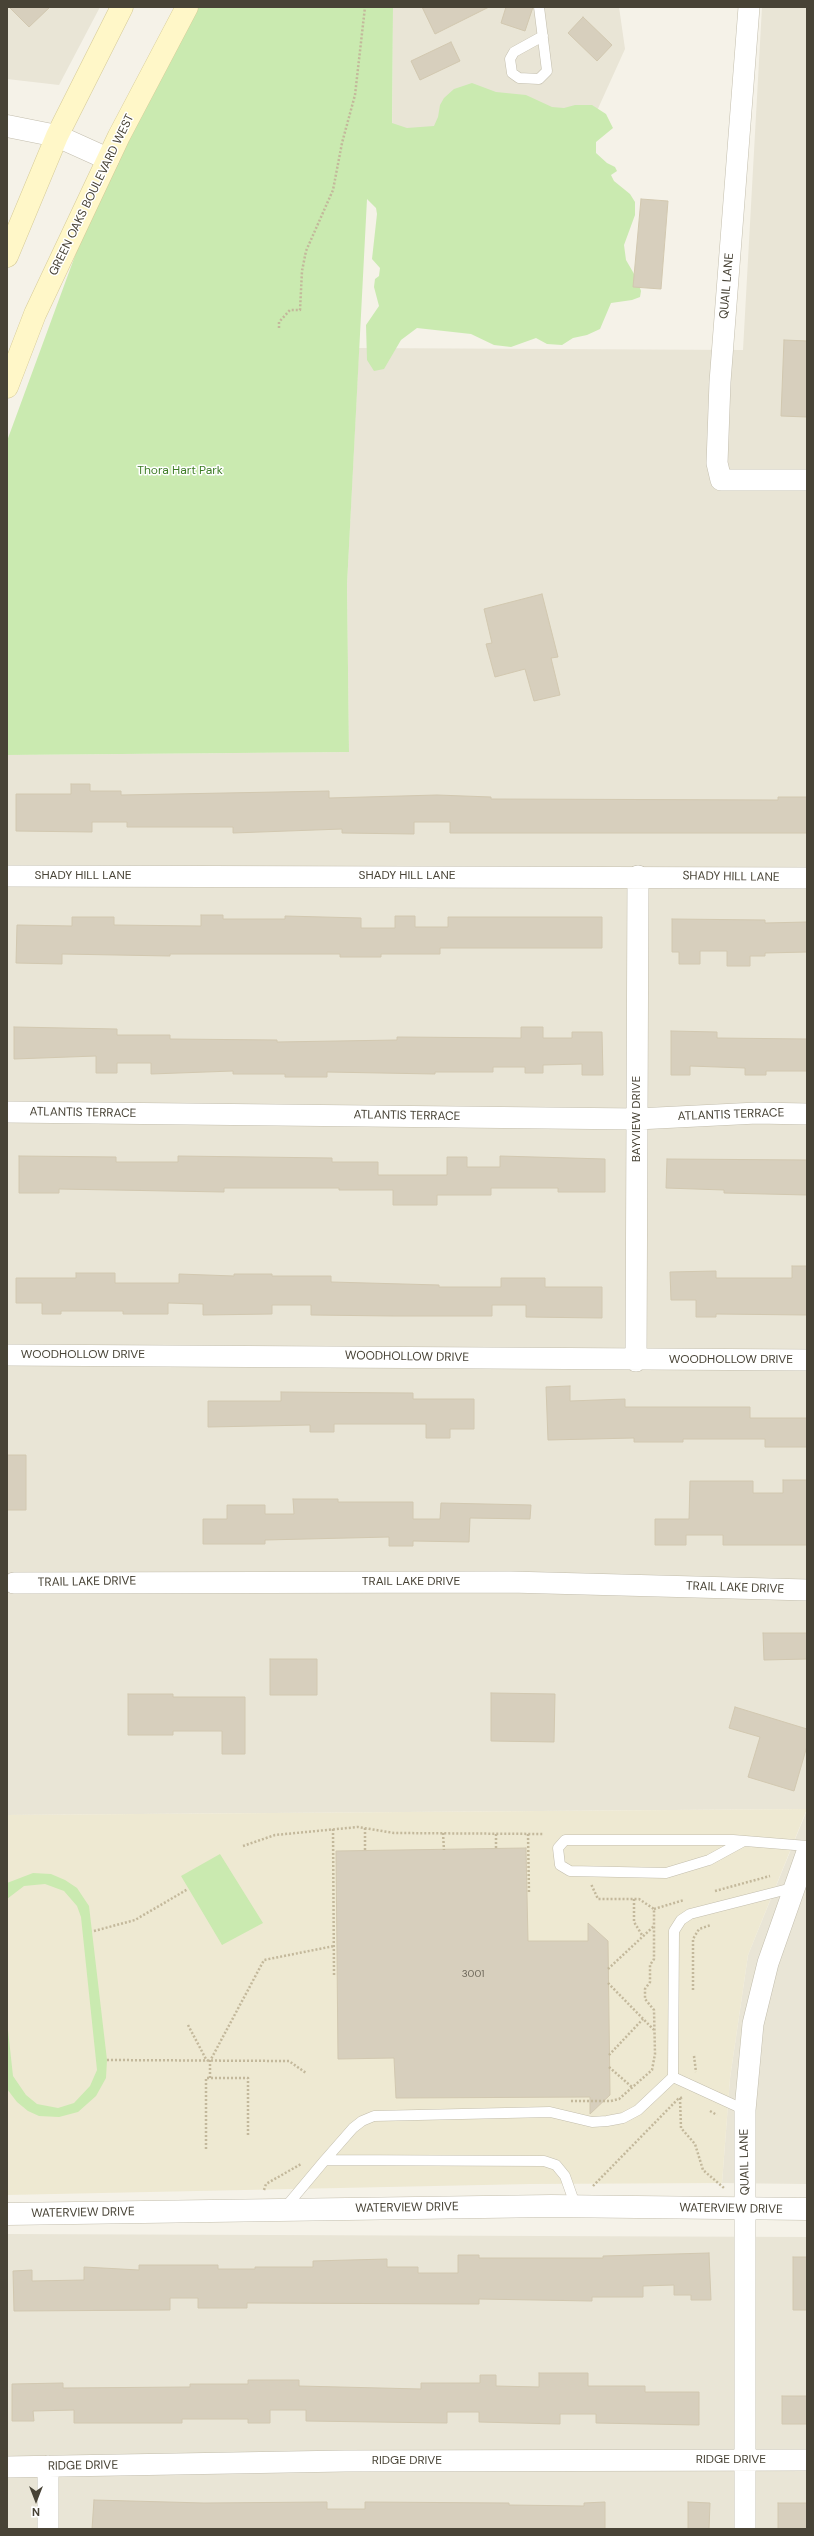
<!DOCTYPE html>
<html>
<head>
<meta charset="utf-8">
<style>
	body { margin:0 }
	#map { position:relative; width:814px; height:2536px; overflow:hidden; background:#f5f2e8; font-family:"DM Sans",sans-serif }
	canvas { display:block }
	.frame { position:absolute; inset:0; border:8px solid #484336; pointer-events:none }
	.north { position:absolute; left:16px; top:2480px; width:40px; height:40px; -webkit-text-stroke:3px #fff; paint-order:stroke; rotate:180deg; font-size:11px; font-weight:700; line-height:16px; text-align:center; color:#484336 }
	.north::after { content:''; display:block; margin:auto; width:14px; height:18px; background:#484336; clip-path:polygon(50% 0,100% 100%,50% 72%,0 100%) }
</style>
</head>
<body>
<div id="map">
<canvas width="814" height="2536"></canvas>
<div class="frame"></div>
<div class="north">N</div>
</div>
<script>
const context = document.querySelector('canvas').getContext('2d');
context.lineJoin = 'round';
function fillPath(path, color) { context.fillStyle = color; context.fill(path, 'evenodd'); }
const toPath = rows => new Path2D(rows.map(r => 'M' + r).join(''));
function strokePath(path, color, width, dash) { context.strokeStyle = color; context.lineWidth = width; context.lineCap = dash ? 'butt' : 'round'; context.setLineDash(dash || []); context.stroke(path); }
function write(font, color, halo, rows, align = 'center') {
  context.font = font + ' "DM Sans",sans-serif'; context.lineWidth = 3; context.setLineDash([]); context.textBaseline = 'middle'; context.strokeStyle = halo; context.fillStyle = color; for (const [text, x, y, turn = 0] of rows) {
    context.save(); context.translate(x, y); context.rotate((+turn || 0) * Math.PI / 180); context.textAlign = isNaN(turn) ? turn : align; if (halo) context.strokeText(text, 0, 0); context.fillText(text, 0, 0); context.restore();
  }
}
fillPath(toPath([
	[7,7,100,7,59,85,7,79],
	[393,7,619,7,625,49,591,124,392,136],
	[762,7,807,7,807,1809,7,1815,7,755,349,752,347,585,359,348,743,350],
	[807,1810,807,2184,719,2183,722,2183,730,2078,748,1955],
	[7,2234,807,2237,807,2529,7,2529]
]), '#e9e5d6');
fillPath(toPath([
	[807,1809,748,1955,730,2078,722,2183,530,2184,7,2195,7,1815]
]), '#eee9d2');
fillPath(toPath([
	[185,7,393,7,392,123,407,128,434,126,438,117,440,105,444,98,454,89,472,83,496,92,526,95,552,107,564,108,575,105,592,105,606,114,613,128,596,142,596,153,607,163,615,167,617,171,611,175,614,181,630,194,635,202,635,215,624,245,626,260,637,279,641,291,640,297,632,300,611,303,600,329,587,335,573,338,562,345,547,344,536,338,511,347,494,345,471,334,417,328,401,340,384,369,374,371,367,360,366,325,379,306,374,287,375,279,379,276,380,268,372,259,377,214,376,208,367,199,347,585,349,752,7,755,7,441,119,136],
	[220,1854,263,1923,222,1945,181,1876],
	[33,1873,51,1874,65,1880,77,1888,89,1906,107,2060,106,2078,96,2096,78,2112,59,2117,39,2116,28,2111,17,2102,7,2089,7,2021,13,2076,26,2095,37,2104,58,2108,74,2103,90,2086,97,2070,81,1917,77,1906,64,1891,45,1884,24,1886,7,1899,7,1883]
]), '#caeab0');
const building = toPath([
	[9,7,50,7,29,27,9,7],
	[422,7,489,7,435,34,422,7],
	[506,7,533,7,525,31,501,23,506,7],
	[583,17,612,45,597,61,568,33,583,17],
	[451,42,460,61,420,80,411,61,451,42],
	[641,199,668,201,661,289,633,287,641,199],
	[784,340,807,341,807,417,781,416,784,340],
	[542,594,558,657,551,658,560,695,534,701,525,669,495,677,486,644,492,643,484,609,542,594],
	[71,784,90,784,90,791,121,791,121,795,329,791,329,798,437,795,491,797,491,799,778,800,778,797,807,797,807,833,450,833,450,822,414,822,414,834,342,833,342,829,233,833,233,827,127,827,127,822,92,822,92,832,16,831,16,794,71,794,71,784],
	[201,915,223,915,223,919,285,919,285,916,361,918,361,928,395,928,395,916,415,916,415,927,448,927,448,917,602,917,602,948,440,948,440,954,381,954,381,957,340,957,340,954,170,954,170,956,62,954,62,964,16,963,17,925,72,926,72,917,114,917,114,925,201,926,201,915],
	[672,919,765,920,765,923,807,922,807,952,765,953,765,956,750,956,750,966,727,966,727,951,700,951,700,964,679,964,679,952,672,952,672,919],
	[14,1027,117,1029,117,1035,170,1035,170,1039,277,1040,277,1042,397,1040,397,1037,521,1038,521,1027,543,1027,543,1038,572,1038,572,1032,602,1032,603,1075,582,1075,582,1064,543,1065,543,1073,525,1073,525,1067,493,1067,493,1072,435,1072,435,1074,327,1072,327,1077,285,1077,285,1074,233,1074,233,1071,151,1074,151,1063,117,1063,117,1073,96,1073,96,1056,14,1059,14,1027],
	[671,1031,717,1032,717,1038,807,1039,807,1071,766,1071,766,1075,745,1075,745,1068,690,1066,690,1075,671,1075,671,1031],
	[19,1156,116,1157,116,1162,178,1162,178,1156,332,1158,332,1162,378,1162,378,1175,447,1175,447,1157,467,1157,467,1167,500,1167,500,1156,605,1159,605,1192,558,1192,558,1188,491,1188,491,1195,437,1195,437,1205,393,1205,393,1190,339,1190,339,1188,224,1188,224,1192,59,1189,59,1193,19,1193,19,1156],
	[667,1159,807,1160,807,1195,724,1193,724,1190,666,1188,667,1159],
	[792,1266,807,1266,807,1315,716,1314,716,1317,696,1317,696,1300,671,1300,670,1272,716,1271,716,1278,792,1278,792,1266],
	[76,1273,115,1273,115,1283,179,1283,179,1274,234,1276,234,1274,272,1274,272,1276,331,1276,331,1282,439,1285,439,1287,501,1287,501,1278,545,1278,545,1287,602,1287,602,1318,526,1317,526,1305,492,1305,492,1316,393,1316,311,1315,311,1305,272,1305,272,1314,203,1315,203,1304,168,1303,168,1314,123,1314,123,1311,61,1311,61,1314,42,1314,42,1303,16,1303,16,1278,76,1278,76,1273],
	[570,1386,570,1401,625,1399,625,1407,750,1407,750,1418,807,1418,807,1447,765,1447,765,1439,683,1439,683,1442,634,1442,634,1438,548,1440,546,1387,570,1386],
	[281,1392,413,1393,413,1399,474,1399,474,1429,450,1429,450,1438,426,1438,426,1424,334,1424,334,1432,310,1432,310,1425,208,1427,208,1401,281,1401,281,1392],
	[7,1455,26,1455,26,1510,7,1510,7,1455],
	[783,1480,807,1480,807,1545,723,1545,723,1535,686,1535,686,1545,655,1545,655,1519,689,1519,690,1481,753,1481,753,1493,783,1493,783,1480],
	[293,1499,338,1499,338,1502,413,1502,413,1519,440,1519,441,1503,531,1505,530,1519,470,1518,469,1542,413,1541,413,1546,389,1546,389,1537,265,1540,265,1544,203,1544,203,1519,227,1519,227,1505,265,1505,265,1514,294,1514,293,1499],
	[763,1633,807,1633,807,1659,764,1660,763,1633],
	[270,1659,317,1659,317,1695,270,1695,270,1659],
	[491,1693,555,1694,554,1742,491,1741,491,1693],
	[128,1694,173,1694,173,1697,245,1697,245,1754,222,1754,222,1731,173,1731,173,1735,128,1735,128,1694],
	[735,1707,807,1729,807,1746,794,1791,748,1777,760,1737,729,1728,735,1707],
	[526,1848,528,1941,588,1941,588,1923,608,1941,610,2095,590,2114,590,2097,396,2098,394,2058,338,2059,336,1851,526,1848],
	[709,2253,711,2300,691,2300,691,2295,674,2295,674,2285,643,2286,643,2297,592,2297,592,2301,479,2299,479,2304,247,2303,247,2308,198,2308,198,2298,170,2298,170,2310,14,2311,13,2271,32,2270,32,2281,84,2280,84,2267,139,2270,139,2265,218,2265,218,2269,255,2269,255,2267,313,2267,313,2261,387,2259,387,2267,418,2267,418,2273,458,2273,458,2255,479,2255,479,2258,603,2258,603,2256,709,2253],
	[793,2257,807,2257,807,2310,793,2310,793,2257],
	[539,2373,588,2373,588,2386,645,2386,645,2392,699,2392,699,2425,596,2423,596,2414,560,2414,560,2424,479,2422,479,2412,447,2412,447,2423,306,2421,306,2410,270,2410,270,2423,248,2423,248,2419,182,2419,182,2423,74,2423,74,2410,33,2411,34,2421,12,2421,12,2384,63,2383,63,2388,190,2387,190,2384,248,2384,248,2380,299,2380,299,2386,421,2389,421,2383,480,2383,480,2375,496,2375,496,2386,539,2387,539,2373],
	[782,2396,807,2396,807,2424,782,2424,782,2396],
	[94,2500,204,2503,327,2502,327,2509,365,2509,365,2502,509,2503,509,2505,584,2506,584,2503,605,2502,605,2529,92,2529,94,2500],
	[688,2502,710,2503,709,2529,688,2529,688,2502],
	[778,2503,807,2503,807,2529,778,2529,778,2503]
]);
fillPath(building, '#d7cfbd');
strokePath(building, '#d2c8b0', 1);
const service = toPath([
	[539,7,547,71,539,79,519,78,512,73,510,59,514,52,543,36],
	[742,1842,709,1860,666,1873,570,1871,560,1865,558,1848,565,1840,733,1840,807,1846],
	[745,2110,673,2077,674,1931,681,1920,690,1914,792,1888],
	[325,2160,353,2128,362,2121,374,2116,550,2112,592,2122,607,2121,623,2118,638,2110,673,2077],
	[284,2209,325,2160,544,2161,556,2165,565,2176,576,2207]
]);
const minor = toPath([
	[749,7,720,382,717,463,721,480,807,480],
	[7,876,807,878],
	[7,1112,637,1119,757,1113,807,1114],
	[7,1355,807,1360],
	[636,1361,638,876],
	[14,1583,510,1582,807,1590],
	[7,2467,345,2461,807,2460],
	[48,2529,48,2466],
	[745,2529,745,2110,753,2024,768,1963,807,1852]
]);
const tertiary = toPath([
	[7,126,57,136,108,159],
	[7,2214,551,2206,807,2209]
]);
const secondary = toPath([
	[7,256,57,136,122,7],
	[7,387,35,314,119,136,187,7]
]);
strokePath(service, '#c3bead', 11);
strokePath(minor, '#c3bead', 22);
strokePath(tertiary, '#c3bead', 23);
strokePath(secondary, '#d6cb97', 23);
strokePath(toPath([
	[279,328,279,322,290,310,300,310,302,271,306,251,333,190,342,143,355,95,365,7],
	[333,1829,334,1975],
	[443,1833,444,1850],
	[496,1834,496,1849],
	[528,1834,529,1894],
	[243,1846,275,1835,358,1827,394,1833,544,1834],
	[365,1850,365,1828],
	[715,1891,770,1876],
	[634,1899,634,1922,642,1935],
	[654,1909,684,1900],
	[94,1931,135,1920,188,1889],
	[608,1969,654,1926],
	[608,1983,654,2030],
	[693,1990,693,1939,699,1929,711,1925],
	[188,2025,207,2061],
	[609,2055,643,2019],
	[694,2056,696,2072],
	[107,2060,289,2061,306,2073],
	[609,2067,633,2088],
	[210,2078,210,2061,264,1960,334,1946],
	[680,2098,681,2128,695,2144,703,2170,724,2188],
	[571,2101,611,2101,619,2099,652,2070,655,2054,654,2010,645,1999,645,1989,650,1982,650,1965,654,1959,654,1909,639,1899,598,1899,591,1884],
	[710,2111,717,2115],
	[206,2149,206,2078,248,2078,248,2135],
	[593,2186,678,2099,683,2097],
	[264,2190,266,2184,301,2164]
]), '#c3b89b', 2.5, [2, 2]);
strokePath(service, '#fff', 10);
strokePath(minor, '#fff', 21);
strokePath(tertiary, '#fff', 22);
strokePath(secondary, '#fff7c8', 22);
write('10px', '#6c6658', null, [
	["3001",473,1974]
]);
write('12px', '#484336', '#fff', [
	["GREEN OAKS BOULEVARD WEST",92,195,-64],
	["QUAIL LANE",727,286,-85],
	["SHADY HILL LANE",83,876],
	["SHADY HILL LANE",407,876],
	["SHADY HILL LANE",731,877,1],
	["ATLANTIS TERRACE",83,1113,1],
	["ATLANTIS TERRACE",731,1115,-2],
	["ATLANTIS TERRACE",407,1116,1],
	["BAYVIEW DRIVE",637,1119,-90],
	["WOODHOLLOW DRIVE",83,1355],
	["WOODHOLLOW DRIVE",407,1357,1],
	["WOODHOLLOW DRIVE",731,1360],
	["TRAIL LAKE DRIVE",87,1582,-1],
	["TRAIL LAKE DRIVE",411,1582],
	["TRAIL LAKE DRIVE",735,1588,2],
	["QUAIL LANE",745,2162,-91],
	["WATERVIEW DRIVE",407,2208,-1],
	["WATERVIEW DRIVE",731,2209,1],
	["WATERVIEW DRIVE",83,2213,-1],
	["RIDGE DRIVE",731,2460],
	["RIDGE DRIVE",407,2461],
	["RIDGE DRIVE",83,2466,-1]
]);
write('12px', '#3f7d27', '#fff', [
	["Thora Hart Park",180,471]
]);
</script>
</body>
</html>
